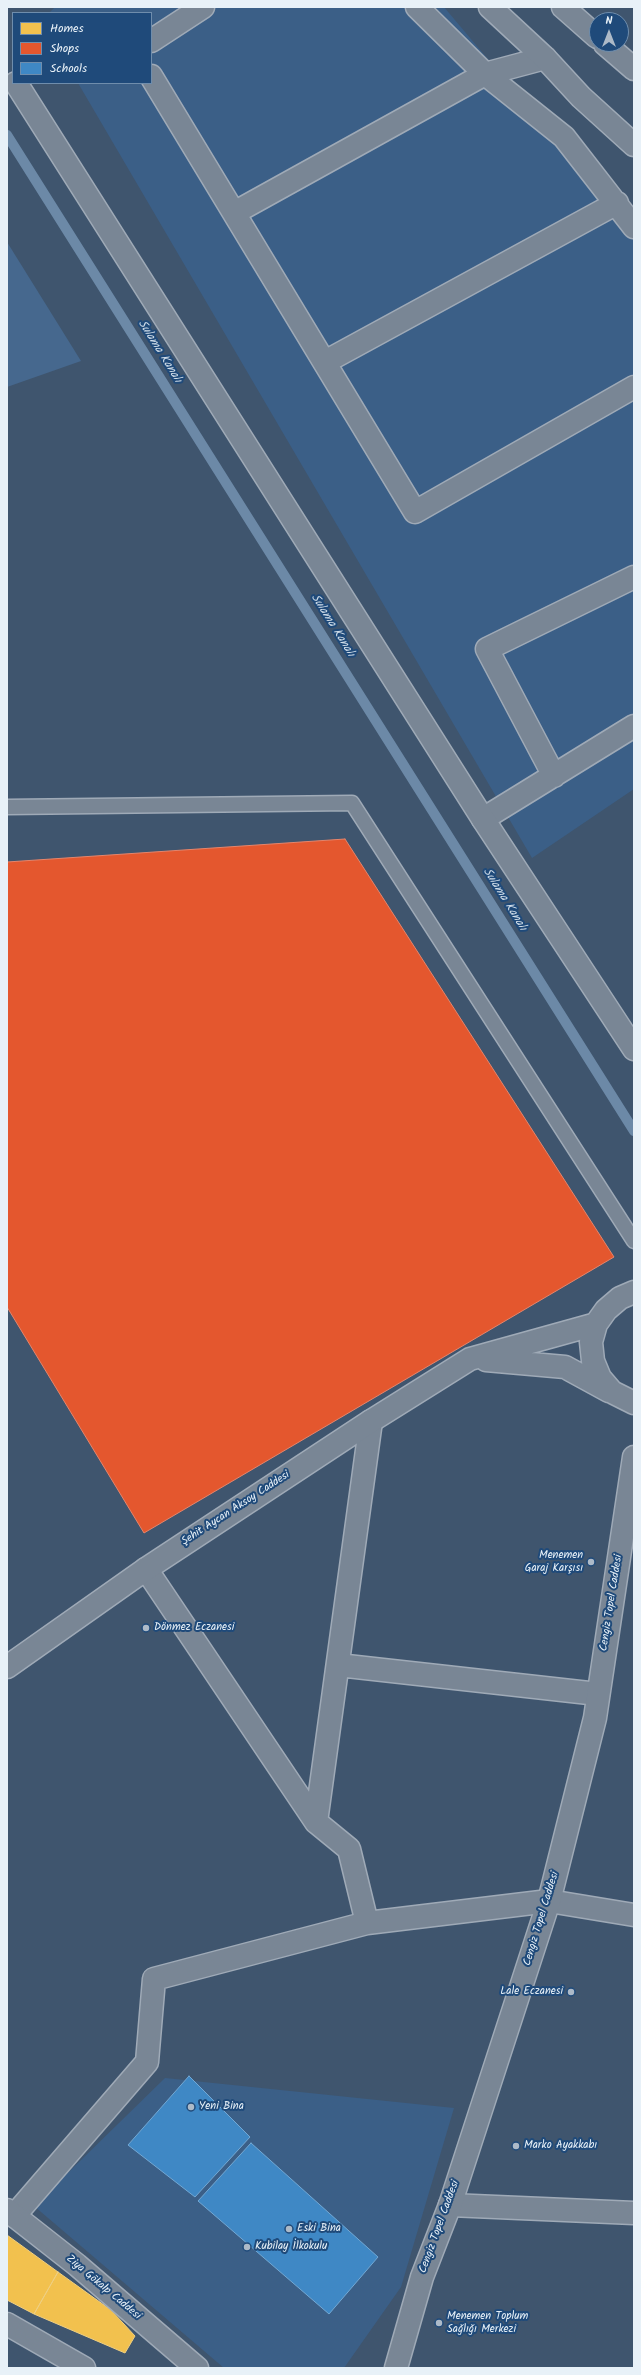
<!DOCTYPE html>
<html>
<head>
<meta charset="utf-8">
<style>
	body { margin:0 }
	#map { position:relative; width:641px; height:2375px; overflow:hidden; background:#3f556e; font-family:Kalam,sans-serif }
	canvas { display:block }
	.frame { position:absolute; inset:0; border:8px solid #e8f1f8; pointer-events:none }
	.legend { position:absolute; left:12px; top:12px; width:140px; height:72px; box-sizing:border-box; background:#1f4a7a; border:1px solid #6f8dac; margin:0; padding:5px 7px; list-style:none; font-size:12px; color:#e8f1f8 }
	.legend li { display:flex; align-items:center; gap:8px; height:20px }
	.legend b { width:20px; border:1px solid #6f8dac }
	.north { position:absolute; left:589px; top:12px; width:40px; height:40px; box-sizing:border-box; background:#1f4a7a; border:1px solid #6f8dac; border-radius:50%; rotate:0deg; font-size:11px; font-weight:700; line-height:16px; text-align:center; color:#e8f1f8 }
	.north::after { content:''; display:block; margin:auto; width:14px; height:18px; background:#adbac8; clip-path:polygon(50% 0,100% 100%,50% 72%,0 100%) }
</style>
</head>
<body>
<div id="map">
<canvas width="641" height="2375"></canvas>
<div class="frame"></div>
<ul class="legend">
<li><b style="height:11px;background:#f2c14e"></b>Homes</li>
<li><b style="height:11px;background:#e4572e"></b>Shops</li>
<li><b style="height:11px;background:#3f88c5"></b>Schools</li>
</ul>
<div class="north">N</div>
</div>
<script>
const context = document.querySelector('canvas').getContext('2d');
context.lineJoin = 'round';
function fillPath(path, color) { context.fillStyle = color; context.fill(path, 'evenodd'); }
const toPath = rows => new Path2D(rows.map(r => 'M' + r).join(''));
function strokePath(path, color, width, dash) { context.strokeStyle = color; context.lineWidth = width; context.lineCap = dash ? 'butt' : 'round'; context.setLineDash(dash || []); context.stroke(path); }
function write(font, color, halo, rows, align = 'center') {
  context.font = font + ' Kalam,sans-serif'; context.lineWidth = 4; context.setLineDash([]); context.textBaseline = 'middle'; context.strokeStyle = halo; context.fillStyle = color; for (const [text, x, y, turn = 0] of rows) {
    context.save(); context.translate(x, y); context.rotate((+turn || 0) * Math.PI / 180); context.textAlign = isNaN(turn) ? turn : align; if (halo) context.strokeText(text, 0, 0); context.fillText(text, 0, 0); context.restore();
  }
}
fillPath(toPath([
	[55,7,444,7,587,177,634,222,634,789,532,858,78,83,151,83,151,13,49,13],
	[165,2078,454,2108,401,2287,344,2368,224,2368,34,2206]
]), '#3b5f87');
fillPath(toPath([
	[7,242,81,361,7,387]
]), '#46688e');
const homes = toPath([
	[7,2235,58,2272,34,2314,7,2300,7,2235],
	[58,2272,111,2310,135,2336,125,2353,34,2314,58,2272]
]);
fillPath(homes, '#f2c14e');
strokePath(homes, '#efcf81', 1);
const shops = toPath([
	[345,839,614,1257,144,1533,7,1307,7,862,345,839]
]);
fillPath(shops, '#e4572e');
strokePath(shops, '#e5856b', 1);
const schools = toPath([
	[189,2076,250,2137,195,2197,128,2145,189,2076],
	[251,2143,378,2257,329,2314,198,2201,251,2143]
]);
fillPath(schools, '#3f88c5');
strokePath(schools, '#72a8d4', 1);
strokePath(toPath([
	[7,135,634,1131]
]), '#6c89a7', 10);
const service = toPath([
	[7,807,352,803,634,1241]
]);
const minor = toPath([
	[417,7,485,74,564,137,634,227],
	[151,41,203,7],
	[151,76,415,512,634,387],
	[234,213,485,74,545,58],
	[325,362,617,203],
	[554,776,487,649,634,577],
	[483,819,634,726],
	[146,1569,316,1822,349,1849,367,1923],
	[338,1665,598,1694],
	[316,1822,371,1421],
	[450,2205,634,2213],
	[14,2216,147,2062,154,1979,367,1923,549,1901,634,1915]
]);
const tertiary = toPath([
	[16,83,483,819,634,1049],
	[634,1292,620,1298,606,1310,596,1324,591,1342,593,1361,600,1378,612,1392,634,1403],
	[486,1360,565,1367,609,1391],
	[7,1667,146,1569,371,1421,470,1359,596,1324],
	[7,2210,77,2265,197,2368],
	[7,2324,84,2368],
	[396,2368,422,2277,450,2205,549,1901,595,1718,634,1457]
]);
const trunk = toPath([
	[490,7,545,58,581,97,634,145],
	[563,7,597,37],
	[605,44,634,69]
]);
strokePath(service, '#9faab7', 17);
strokePath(minor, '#9faab7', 25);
strokePath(tertiary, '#9faab7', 25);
strokePath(trunk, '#9faab7', 25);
strokePath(service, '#798695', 14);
strokePath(minor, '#798695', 22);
strokePath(tertiary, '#798695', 22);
strokePath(trunk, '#798695', 22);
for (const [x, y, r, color] of [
	[591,1562,4,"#adbac8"],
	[146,1628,4,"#adbac8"],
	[571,1992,4,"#adbac8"],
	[191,2107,4,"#adbac8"],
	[516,2146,4,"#adbac8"],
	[289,2229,4,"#adbac8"],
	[247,2247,4,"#adbac8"],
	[439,2323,4,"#adbac8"]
]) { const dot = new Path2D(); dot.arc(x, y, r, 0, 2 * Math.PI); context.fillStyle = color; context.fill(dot); strokePath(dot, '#1f4a7a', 1.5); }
write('11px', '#e8f1f8', '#1f4a7a', [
	["Şehit Aycan Aksoy Caddesi",236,1509,-33],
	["Cengiz Topel Caddesi",612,1603,-81],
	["Cengiz Topel Caddesi",542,1919,-73],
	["Cengiz Topel Caddesi",440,2227,-70],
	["Ziya Gökalp Caddesi",103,2288,40]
]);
write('11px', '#e8f1f8', '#1f4a7a', [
	["Menemen",583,1556,"right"],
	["Garaj Karşısı",583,1569,"right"],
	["Dönmez Eczanesi",154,1628],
	["Lale Eczanesi",563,1992,"right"],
	["Yeni Bina",199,2107],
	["Marko Ayakkabı",524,2146],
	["Eski Bina",297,2229],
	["Kubilay İlkokulu",255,2247],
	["Menemen Toplum",447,2317],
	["Sağlığı Merkezi",447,2330]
], 'left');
write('italic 12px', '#d0dde9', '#1f4a7a', [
	["Sulama Kanalı",159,352,58],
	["Sulama Kanalı",332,626,58],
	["Sulama Kanalı",504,900,58]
]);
</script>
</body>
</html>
